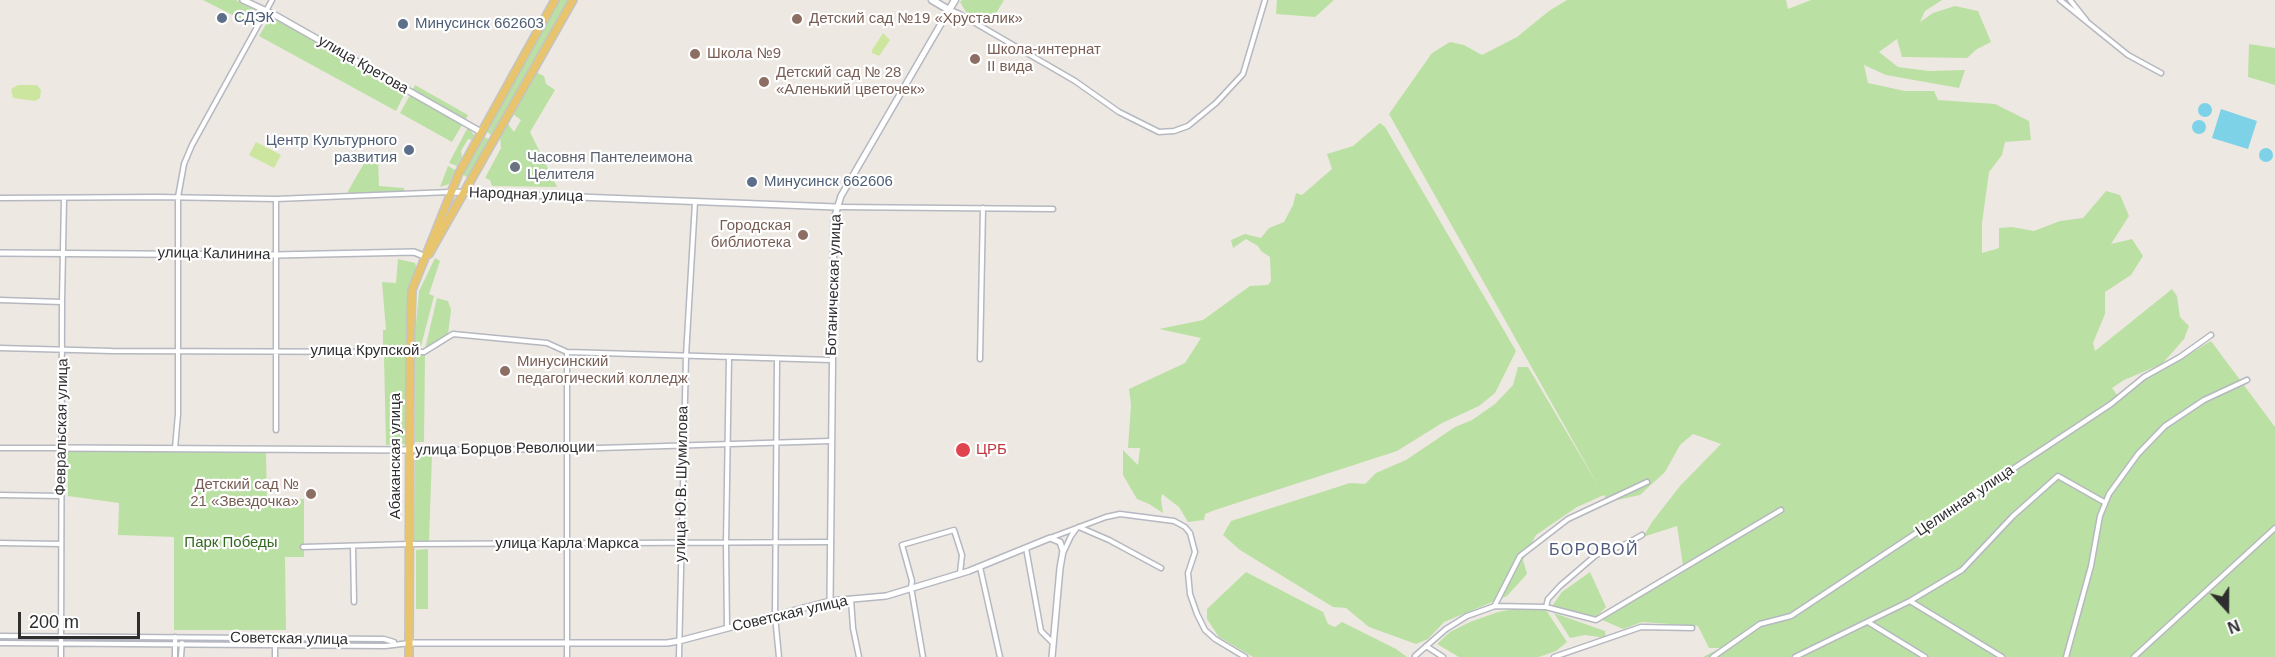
<!DOCTYPE html>
<html>
<head>
<meta charset="utf-8">
<style>
	body { margin:0 }
	#map { position:relative; width:2275px; height:657px; overflow:hidden; background:#eee8e2; font-family:Arial,sans-serif }
	canvas { display:block }
	.north { position:absolute; left:2197px; top:579px; width:60px; height:60px; -webkit-text-stroke:4px #fff; paint-order:stroke; rotate:159deg; font-size:16px; font-weight:700; line-height:24px; text-align:center; color:#2e2e2e }
	.north::after { content:''; display:block; margin:auto; width:21px; height:27px; background:#2e2e2e; clip-path:polygon(50% 0,100% 100%,50% 72%,0 100%) }
	.scale { position:absolute; left:18px; top:612px; width:122px; height:27px; box-sizing:border-box; border:3px solid #2e2e2e; border-top:0; padding-left:8px; font-size:18px; line-height:21px; white-space:nowrap; color:#2e2e2e; -webkit-text-stroke:4px #fff; paint-order:stroke }
</style>
</head>
<body>
<div id="map">
<canvas width="2275" height="657"></canvas>
<div class="north">N</div>
<div class="scale">200 m</div>
</div>
<script>
const context = document.querySelector('canvas').getContext('2d');
context.lineJoin = 'round';
function fillPath(path, color) { context.fillStyle = color; context.fill(path, 'evenodd'); }
const toPath = rows => new Path2D(rows.map(r => 'M' + r).join(''));
function strokePath(path, color, width, dash) { context.strokeStyle = color; context.lineWidth = width; context.lineCap = dash ? 'butt' : 'round'; context.setLineDash(dash || []); context.stroke(path); }
function write(font, color, halo, rows, align = 'center') {
  context.font = font + ' Arial,sans-serif'; context.lineWidth = 4.5; context.setLineDash([]); context.textBaseline = 'middle'; context.strokeStyle = halo; context.fillStyle = color; for (const [text, x, y, turn = 0] of rows) {
    context.save(); context.translate(x, y); context.rotate((+turn || 0) * Math.PI / 180); context.textAlign = isNaN(turn) ? turn : align; if (halo) context.strokeText(text, 0, 0); context.fillText(text, 0, 0); context.restore();
  }
}
fillPath(toPath([
	[203,0,236,0,261,13,254,26],
	[550,0,552,0,505,83,507,76],
	[558,0,569,0,493,134,491,135,485,130],
	[962,0,1004,0,989,25,966,12,960,2],
	[1277,0,1334,0,1315,17,1276,14],
	[1567,0,1786,0,1788,9,1811,0,1942,0,1925,11,1920,22,1933,13,1955,6,1978,11,1991,42,1977,49,1967,58,1902,57,1897,39,1879,52,1898,67,1929,71,1965,70,1959,88,1886,75,1864,65,1868,83,1905,91,1934,91,1938,100,1995,104,2029,121,2031,140,2005,142,2002,155,1989,172,1982,223,1982,253,1999,248,1999,228,2012,227,2034,231,2060,221,2083,218,2106,191,2120,195,2129,216,2111,244,2132,239,2143,256,2131,275,2105,292,2105,314,2093,343,2095,351,2172,289,2177,296,2180,317,2189,326,2184,339,2162,364,2124,380,2112,388,2118,396,2211,341,2275,427,2275,657,1703,657,1720,648,1709,648,1698,626,1642,622,1623,629,1600,619,1683,566,1677,526,1643,537,1652,522,1680,486,1721,444,1693,434,1680,445,1665,472,1640,495,1608,502,1604,495,1577,507,1536,535,1523,560,1527,574,1507,596,1444,622,1428,639,1416,644,1369,627,1346,608,1333,607,1240,550,1223,535,1231,521,1350,483,1365,484,1376,473,1406,460,1455,427,1472,420,1495,404,1513,385,1518,367,1528,367,1599,487,1389,114,1432,53,1450,42,1464,45,1482,55,1517,37,1549,11],
	[271,16,405,93,396,111,259,36],
	[2249,44,2275,48,2275,85,2248,77],
	[535,72,544,76,546,84,555,90,530,132,557,187,492,186,490,180,485,178,501,148,500,135,508,124,514,132,521,120,514,115,516,107],
	[415,85,468,115,465,121,412,91],
	[410,95,462,125,452,142,400,113],
	[1380,123,1385,127,1516,351,1495,393,1479,406,1442,423,1397,451,1215,510,1205,514,1204,520,1188,522,1179,507,1162,494,1161,499,1163,513,1149,504,1137,499,1123,475,1123,450,1138,465,1140,448,1128,448,1131,405,1129,389,1185,363,1201,338,1159,329,1203,320,1250,286,1268,285,1271,281,1270,257,1261,251,1258,246,1246,239,1233,248,1231,240,1245,234,1261,238,1269,228,1284,222,1293,205,1296,193,1302,195,1332,169,1327,154,1353,146],
	[468,127,474,135,472,140,468,139,461,151,462,157,457,166,449,163],
	[483,136,488,139,489,142,470,175,466,177,462,173,481,137],
	[373,152,378,156,379,186,404,188,404,192,350,195,348,191,370,153],
	[448,166,455,170,449,184,440,187],
	[435,258,440,261,429,294,434,296,421,346,414,346,419,291],
	[398,259,415,263,417,269,409,292,405,348,383,348,383,330,386,330,382,282,396,283],
	[437,298,448,301,451,310,448,334,425,349],
	[415,355,425,355,424,442,415,442],
	[405,356,408,444,386,445,384,357],
	[67,451,266,452,267,500,304,499,304,557,285,557,286,630,174,630,174,537,118,535,119,503,68,496],
	[415,454,432,455,429,541,414,541],
	[428,549,428,609,416,609,416,550],
	[1246,572,1323,612,1328,624,1335,627,1342,622,1396,649,1407,657,1253,657,1219,637,1207,619,1207,609],
	[1590,572,1606,607,1598,615,1591,621,1552,606,1562,592],
	[1514,609,1546,610,1567,642,1556,651,1539,657,1459,657,1437,644,1450,632,1470,622,1498,612],
	[1554,613,1605,631,1606,638,1585,635,1570,638]
]), '#bbe0a3');
fillPath(toPath([
	[883,33,890,40,879,56,872,53,872,50],
	[18,85,37,85,41,90,40,98,35,101,13,98,11,89],
	[256,142,281,155,274,168,249,155]
]), '#cce69f');
fillPath(toPath([
	'2198 110a7 7 0 1 1 14 0a7 7 0 1 1-14 0Z',
	[2221,109,2257,121,2248,149,2212,138],
	'2192 127a7 7 0 1 1 14 0a7 7 0 1 1-14 0Z',
	'2259 155a7 7 0 1 1 14 0a7 7 0 1 1-14 0Z'
]), '#7dd2e7');
const minor = toPath([
	[2060,0,2128,55,2161,73],
	[2070,0,2086,20],
	[950,10,958,13,1075,81,1119,112,1159,132,1174,131,1188,126,1216,103,1243,74,1265,0],
	[0,198,157,197,276,199,450,192],
	[276,199,276,430],
	[837,207,1053,209],
	[0,300,62,302],
	[0,348,112,351,424,352,453,334,547,343,567,352,831,360],
	[567,352,567,657],
	[777,359,775,616,779,657],
	[980,359,983,208],
	[0,448,61,448],
	[175,448,178,414,178,197,184,164,192,145,272,0],
	[410,450,567,449,830,441],
	[0,495,61,496],
	[1079,527,1109,540,1161,568],
	[1050,538,1106,517,1120,514,1174,521,1185,527,1190,533,1195,552,1188,573,1190,594,1197,614,1205,630,1215,639,1245,657],
	[0,543,61,544],
	[353,546,354,602],
	[303,547,410,544,831,542],
	[1026,548,1041,631,1053,643],
	[1064,551,1071,536,1076,529],
	[980,567,1000,657],
	[851,599,853,628,859,657],
	[1910,601,2002,657],
	[1495,605,1520,556,1568,519,1647,482],
	[1546,607,1548,599,1560,586,1596,555,1626,544,1642,535],
	[1868,622,1925,657],
	[727,628,726,543,729,358],
	[0,636,384,639,394,642],
	[175,637,175,657],
	[0,643,385,646,410,643],
	[1426,646,1443,657],
	[1415,656,1446,629,1467,616,1495,606,1546,607,1596,620,1781,510],
	[61,657,62,302,64,198],
	[181,657,182,643],
	[275,657,275,646],
	[679,657,686,356,695,202],
	[923,657,911,587,912,581,902,545,954,530,962,555,960,573],
	[1554,657,1641,627,1692,628],
	[1713,657,1760,624,1791,616,2111,404,2144,377,2180,357,2211,335],
	[1795,657,1910,601,1962,570,2013,516,2058,476,2104,502],
	[2066,657,2091,566,2100,516,2109,494,2138,454,2165,426,2204,400,2247,380],
	[2134,657,2275,528]
]);
const tertiary = toPath([
	[243,0,275,15,481,132],
	[450,192,836,207],
	[0,253,276,255,414,252,426,257],
	[61,448,410,450],
	[830,601,834,219,841,196,949,10],
	[410,643,667,643,679,641,830,601,886,596,969,571,1050,538,1060,542,1063,551,1060,568,1052,657]
]);
const secondary = toPath([
	[932,0,949,10,955,0]
]);
const primary = toPath([
	[429,254,573,0],
	[409,657,410,352,412,290,459,173,555,0]
]);
strokePath(minor, '#b5b8c0', 7);
strokePath(tertiary, '#b5b8c0', 8);
strokePath(secondary, '#b5b8c0', 9);
strokePath(primary, '#c4c4c4', 10);
strokePath(minor, '#fff', 4);
strokePath(tertiary, '#fff', 5);
strokePath(secondary, '#fff', 6);
strokePath(primary, '#e8c46c', 7);
for (const [x, y, r, color] of [
	[222,18,6,"#5c6f8a"],
	[797,19,6,"#8d6e63"],
	[403,24,6,"#5c6f8a"],
	[695,54,6,"#8d6e63"],
	[975,59,6,"#8d6e63"],
	[764,82,6,"#8d6e63"],
	[409,150,6,"#5c6f8a"],
	[515,167,6,"#6b7280"],
	[752,182,6,"#5c6f8a"],
	[803,235,6,"#8d6e63"],
	[505,371,6,"#8d6e63"],
	[963,450,8,"#e0444e"],
	[311,494,6,"#8d6e63"]
]) { const dot = new Path2D(); dot.arc(x, y, r, 0, 2 * Math.PI); context.fillStyle = color; context.fill(dot); strokePath(dot, '#fff', 2); }
write('15px', '#4e5e75', '#fff', [
	["СДЭК",234,18],
	["Минусинск 662603",415,24],
	["Центр Культурного",397,141,"right"],
	["развития",397,158,"right"],
	["Минусинск 662606",764,182]
], 'left');
write('15px', '#785e54', '#fff', [
	["Детский сад №19 «Хрусталик»",809,19],
	["Школа-интернат",987,50],
	["II вида",987,67],
	["Школа №9",707,54],
	["Детский сад № 28",776,73],
	["«Аленький цветочек»",776,90],
	["Городская",791,226,"right"],
	["библиотека",791,243,"right"],
	["Минусинский",517,362],
	["педагогический колледж",517,379],
	["Детский сад №",299,485,"right"],
	["21 «Звездочка»",299,502,"right"]
], 'left');
write('15px', '#2e2e2e', '#fff', [
	["улица Кретова",363,65,30],
	["Народная улица",526,195,2],
	["улица Калинина",214,254,1],
	["Ботаническая улица",834,285,-88],
	["улица Крупской",365,351],
	["Февральская улица",62,427,-89],
	["улица Борцов Революции",505,449,-1],
	["Абаканская улица",396,456,-90],
	["улица Ю.В. Шумилова",682,484,-89],
	["Целинная улица",1965,501,-34],
	["улица Карла Маркса",567,544],
	["Советская улица",790,614,-13],
	["Советская улица",289,639,1]
]);
write('15px', '#5b616d', '#fff', [
	["Часовня Пантелеимона",527,158],
	["Целителя",527,175]
], 'left');
write('15px', '#be3a42', '#fff', [
	["ЦРБ",976,450]
], 'left');
write('15px', '#346821', '#fff', [
	["Парк Победы",231,543]
]);
context.letterSpacing = '1.5px';
write('16px', '#505b7c', '#fff', [
	["БОРОВОЙ",1594,551]
]);
context.letterSpacing = '0px';
</script>
</body>
</html>
